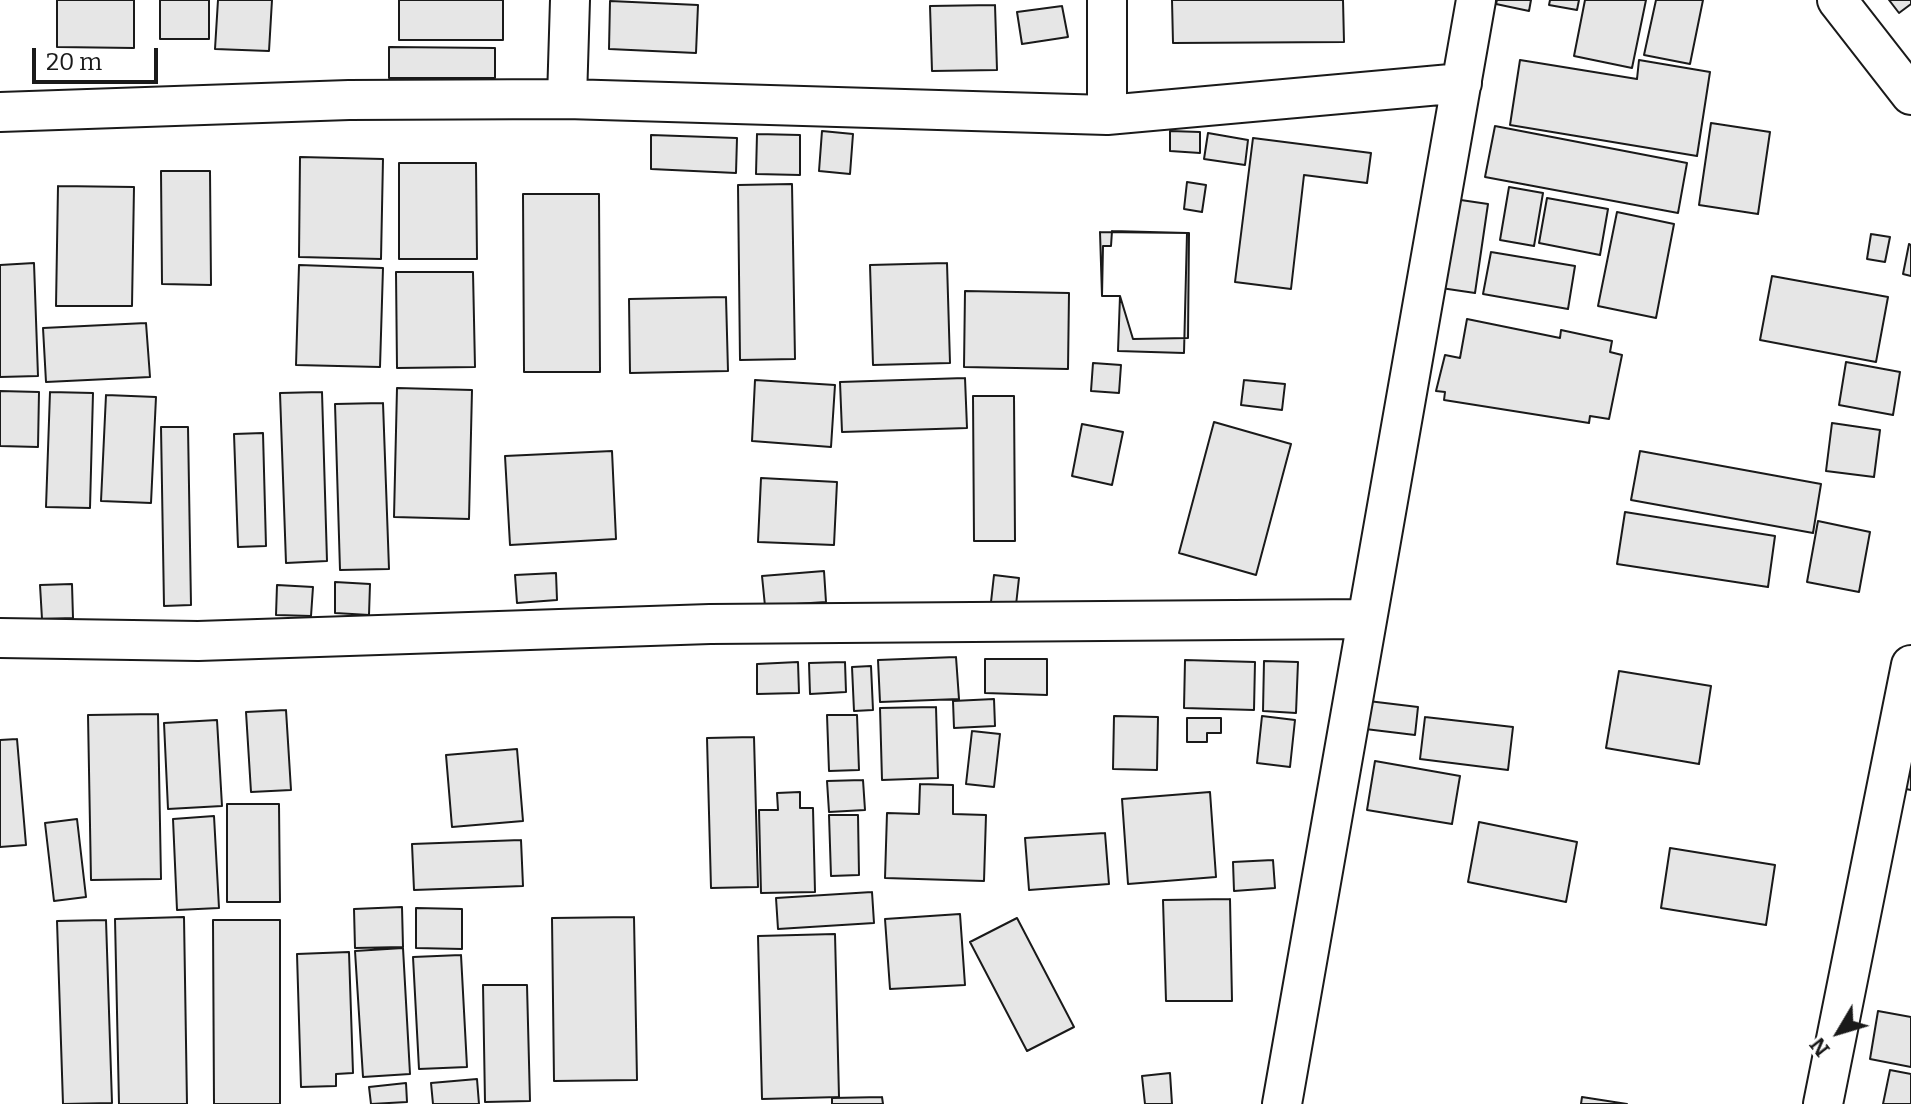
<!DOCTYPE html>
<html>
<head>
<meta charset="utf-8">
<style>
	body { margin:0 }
	#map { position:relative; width:1911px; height:1104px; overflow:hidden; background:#fff; font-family:Bitter,serif }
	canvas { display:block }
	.north { position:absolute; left:1799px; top:992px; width:80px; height:80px; -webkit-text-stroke:6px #fff; paint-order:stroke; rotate:232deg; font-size:22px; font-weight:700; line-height:32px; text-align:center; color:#1a1a1a }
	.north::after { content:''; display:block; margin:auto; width:28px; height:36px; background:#1a1a1a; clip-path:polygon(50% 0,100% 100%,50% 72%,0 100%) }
	.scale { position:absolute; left:32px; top:48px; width:126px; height:36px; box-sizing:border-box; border:4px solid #1a1a1a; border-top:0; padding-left:10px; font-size:24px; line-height:28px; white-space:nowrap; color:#1a1a1a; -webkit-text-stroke:6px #fff; paint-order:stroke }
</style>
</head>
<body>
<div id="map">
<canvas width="1911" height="1104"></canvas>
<div class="north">N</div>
<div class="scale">20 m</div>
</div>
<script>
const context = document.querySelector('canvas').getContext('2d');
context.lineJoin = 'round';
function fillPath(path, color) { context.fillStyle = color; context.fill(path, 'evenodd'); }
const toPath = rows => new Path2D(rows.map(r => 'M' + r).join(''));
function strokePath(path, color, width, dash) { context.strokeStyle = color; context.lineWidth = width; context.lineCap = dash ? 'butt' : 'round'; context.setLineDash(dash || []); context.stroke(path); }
const building = toPath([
	[57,0,134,0,134,48,57,47,57,0],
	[160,0,209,0,209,39,160,39,160,0],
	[218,0,272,0,269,51,215,49,218,0],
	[399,0,503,0,503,40,399,40,399,0],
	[1172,0,1343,0,1344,42,1173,43,1172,0],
	[1497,0,1531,0,1529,11,1496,4,1497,0],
	[1550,0,1579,0,1577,10,1549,5,1550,0],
	[1585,0,1646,0,1632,68,1574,56,1585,0],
	[1656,0,1703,0,1690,64,1644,55,1656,0],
	[1889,0,1911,0,1911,4,1899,13,1889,0],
	[610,1,698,5,696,53,609,49,610,1],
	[995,5,997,70,932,71,930,6,995,5],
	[1062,6,1068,37,1022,44,1017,12,1062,6],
	[389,47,495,48,495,78,389,78,389,47],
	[1520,60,1637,79,1639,60,1710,72,1697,156,1510,125,1520,60],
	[1711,123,1770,132,1758,214,1699,205,1711,123],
	[1495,126,1687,163,1678,213,1485,177,1495,126],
	[822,131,853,134,850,174,819,171,822,131],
	[1170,131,1200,132,1200,153,1170,151,1170,131],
	[1208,133,1248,140,1245,165,1204,159,1208,133],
	[757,134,800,135,800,175,756,174,757,134],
	[651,135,737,138,736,173,651,169,651,135],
	[1253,138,1371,153,1367,183,1304,175,1291,289,1235,282,1253,138],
	[300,157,383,159,381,259,299,257,300,157],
	[399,163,476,163,477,259,399,259,399,163],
	[161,171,210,171,211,285,162,284,161,171],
	[1187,182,1206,185,1202,212,1184,209,1187,182],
	[792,184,795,359,740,360,738,185,792,184],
	[58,186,134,187,132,306,56,306,58,186],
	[1509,187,1543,193,1534,246,1500,240,1509,187],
	[523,194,599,194,600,372,524,372,523,194],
	[1547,198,1608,209,1600,255,1539,243,1547,198],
	[1454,199,1488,204,1475,293,1441,288,1454,199],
	[1617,212,1674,224,1656,318,1598,306,1617,212],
	[1112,231,1187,233,1184,353,1118,351,1120,296,1102,296,1103,246,1111,246,1112,231],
	[1100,232,1189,233,1188,338,1133,339,1120,296,1102,296,1100,232],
	[1871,234,1890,237,1885,262,1867,259,1871,234],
	[1909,244,1911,245,1911,276,1903,274,1909,244],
	[1491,252,1575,266,1568,309,1483,294,1491,252],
	[34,263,38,376,0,377,0,265,34,263],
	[947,263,950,363,873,365,870,265,947,263],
	[299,265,383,268,380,367,296,365,299,265],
	[396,272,473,272,475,367,397,368,396,272],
	[1772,276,1888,297,1876,362,1760,340,1772,276],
	[965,291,1069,293,1068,369,964,367,965,291],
	[726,297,728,371,630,373,629,299,726,297],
	[1467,319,1560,338,1561,330,1612,341,1610,352,1622,355,1609,419,1590,416,1589,423,1444,400,1445,392,1436,391,1445,355,1460,358,1467,319],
	[146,323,150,377,46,382,43,328,146,323],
	[1846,362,1900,372,1893,415,1839,405,1846,362],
	[1093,363,1121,365,1119,393,1091,391,1093,363],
	[965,378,967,428,842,432,840,382,965,378],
	[755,380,835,385,831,447,752,441,755,380],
	[1244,380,1285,384,1282,410,1241,405,1244,380],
	[397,388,472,390,469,519,394,517,397,388],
	[0,391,39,392,38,447,0,446,0,391],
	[50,392,93,393,90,508,46,507,50,392],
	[322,392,327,561,286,563,280,393,322,392],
	[106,395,156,397,151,503,101,501,106,395],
	[973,396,1014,396,1015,541,974,541,973,396],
	[383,403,389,569,340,570,335,404,383,403],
	[1214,422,1291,444,1256,575,1179,553,1214,422],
	[1832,423,1880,430,1874,477,1826,471,1832,423],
	[1082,424,1123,432,1112,485,1072,476,1082,424],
	[161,427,188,427,191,605,164,606,161,427],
	[263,433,266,546,238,547,234,434,263,433],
	[612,451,616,539,510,545,505,456,612,451],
	[1640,451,1821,484,1813,533,1631,500,1640,451],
	[761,478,837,482,834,545,758,542,761,478],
	[1625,512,1775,536,1768,587,1617,564,1625,512],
	[1818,521,1870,532,1859,592,1807,582,1818,521],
	[824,571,826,602,765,606,762,576,824,571],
	[556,573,557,600,517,603,515,575,556,573],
	[994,575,1019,578,1016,605,991,602,994,575],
	[335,582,370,584,369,615,335,613,335,582],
	[72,584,73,618,42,619,40,585,72,584],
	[277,585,313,587,311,616,276,615,277,585],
	[956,657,959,699,880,702,878,660,956,657],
	[985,659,1047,659,1047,695,985,693,985,659],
	[1185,660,1255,662,1254,710,1184,708,1185,660],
	[1264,661,1298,662,1296,713,1263,711,1264,661],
	[798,662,799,693,757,694,757,664,798,662],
	[845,662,846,692,810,694,809,663,845,662],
	[871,666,873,710,854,711,852,667,871,666],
	[1619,671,1711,686,1699,764,1606,748,1619,671],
	[994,699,995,726,954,728,953,701,994,699],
	[1360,700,1418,707,1415,735,1357,728,1360,700],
	[936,707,938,778,882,780,880,708,936,707],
	[286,710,291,790,251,792,246,712,286,710],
	[158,714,161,879,91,880,88,715,158,714],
	[827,715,857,715,859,770,829,771,827,715],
	[1114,716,1158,717,1157,770,1113,769,1114,716],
	[1262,716,1295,720,1290,767,1257,763,1262,716],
	[1425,717,1513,727,1508,770,1420,759,1425,717],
	[1187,718,1221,718,1221,733,1207,733,1207,742,1187,742,1187,718],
	[217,720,222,806,168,809,164,723,217,720],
	[972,731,1000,734,994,787,966,784,972,731],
	[754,737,758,887,711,888,707,738,754,737],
	[17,739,26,845,0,847,0,740,17,739],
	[517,749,523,821,452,827,446,755,517,749],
	[1911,753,1911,790,1901,788,1911,753],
	[1375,761,1460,776,1452,824,1367,810,1375,761],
	[863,780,865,810,829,812,827,781,863,780],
	[920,784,953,785,953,814,986,815,984,881,885,878,887,813,919,814,920,784],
	[800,792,800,808,813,808,815,892,761,893,759,810,778,810,777,793,800,792],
	[1210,792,1216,877,1128,884,1122,799,1210,792],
	[227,804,279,804,280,902,227,902,227,804],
	[829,815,858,815,859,875,831,876,829,815],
	[214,816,219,908,177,910,173,819,214,816],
	[77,819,86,897,54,901,45,823,77,819],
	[1479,822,1577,842,1566,902,1468,882,1479,822],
	[1105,833,1109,884,1029,890,1025,838,1105,833],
	[521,840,523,886,414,890,412,844,521,840],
	[1670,848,1775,865,1766,925,1661,908,1670,848],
	[1273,860,1275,888,1234,891,1233,862,1273,860],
	[872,892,874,923,778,929,776,898,872,892],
	[1230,899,1232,1001,1166,1001,1163,900,1230,899],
	[402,907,403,947,355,948,354,909,402,907],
	[416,908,462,909,462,949,416,948,416,908],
	[960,914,965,985,890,989,885,919,960,914],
	[184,917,187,1104,119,1104,115,919,184,917],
	[634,917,637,1080,554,1081,552,918,634,917],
	[1017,918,1074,1027,1027,1051,970,942,1017,918],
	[106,920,112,1103,63,1104,57,921,106,920],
	[213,920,280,920,280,1104,214,1104,213,920],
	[835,934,839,1097,762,1099,758,936,835,934],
	[403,948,410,1074,363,1077,355,951,403,948],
	[349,952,353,1073,336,1074,336,1086,301,1087,297,954,349,952],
	[461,955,467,1067,419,1069,413,957,461,955],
	[483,985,527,985,530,1101,485,1102,483,985],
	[1878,1011,1911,1017,1911,1067,1870,1059,1878,1011],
	[1890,1070,1911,1074,1911,1104,1883,1104,1890,1070],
	[1170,1073,1172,1104,1145,1104,1142,1076,1170,1073],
	[477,1079,479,1104,433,1104,431,1083,477,1079],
	[406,1083,407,1102,371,1104,369,1087,406,1083],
	[882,1097,883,1104,832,1104,832,1098,882,1097],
	[1582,1097,1627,1104,1581,1104,1582,1097]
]);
fillPath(building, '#e6e6e6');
strokePath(building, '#1a1a1a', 2);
const street = toPath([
	[1107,0,1107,115],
	[1837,0,1911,95],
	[567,99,570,0],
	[0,112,349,100,567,99,1107,115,1462,83],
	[0,638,198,641,710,624,1366,619],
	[1282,1104,1476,0],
	[1823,1104,1911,665]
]);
strokePath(street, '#1a1a1a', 42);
strokePath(street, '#fff', 38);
</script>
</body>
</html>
